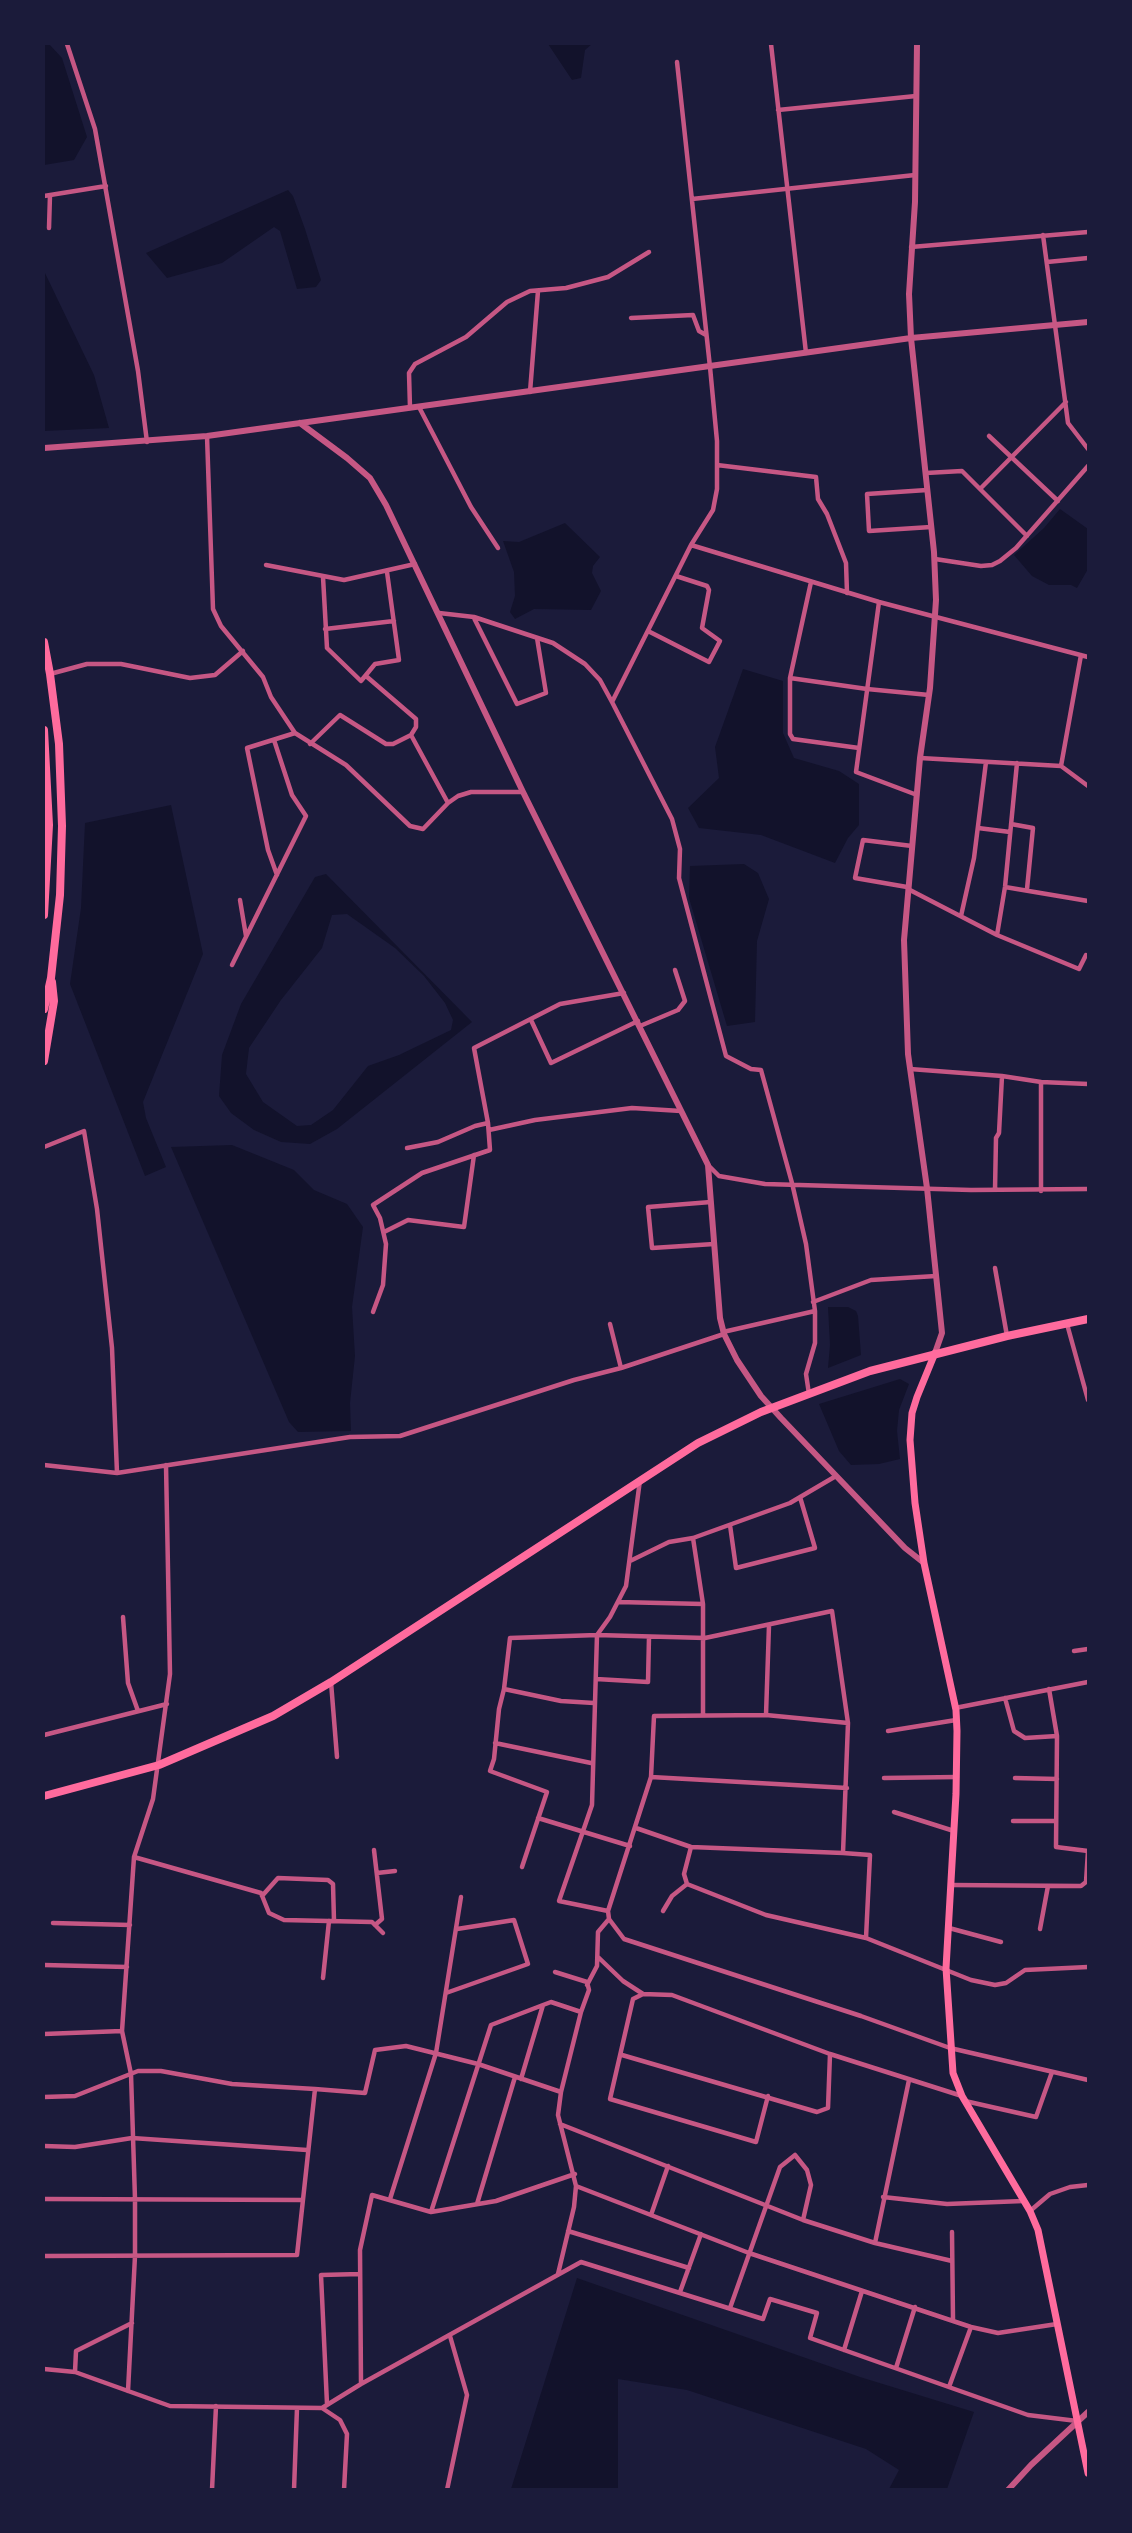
<!DOCTYPE html>
<html>
<head>
<meta charset="utf-8">
<style>
	body { margin:0 }
	#map { position:relative; width:1132px; height:2533px; overflow:hidden; background:#1b1b3a; font-family:Karla,sans-serif }
	canvas { display:block }
	.frame { position:absolute; inset:0; border:45px solid #1b1b3a; pointer-events:none }
</style>
</head>
<body>
<div id="map">
<canvas width="1132" height="2533"></canvas>
<div class="frame"></div>
</div>
<script>
const context = document.querySelector('canvas').getContext('2d');
context.lineJoin = 'round';
function fillPath(path, color) { context.fillStyle = color; context.fill(path, 'evenodd'); }
const toPath = rows => new Path2D(rows.map(r => 'M' + r).join(''));
function strokePath(path, color, width, dash) { context.strokeStyle = color; context.lineWidth = width; context.lineCap = dash ? 'butt' : 'round'; context.setLineDash(dash || []); context.stroke(path); }
fillPath(toPath([
	[44,44,49,44,62,58,87,137,74,160,44,165],
	[548,44,592,44,585,50,581,78,572,80],
	[288,190,293,196,305,229,321,280,316,287,297,289,280,231,274,227,222,263,167,278,146,253],
	[44,271,94,375,109,428,44,431],
	[1060,509,1088,529,1088,569,1077,588,1071,585,1049,585,1032,576,1014,555,1044,528],
	[565,523,600,557,593,566,592,573,601,591,591,610,534,609,515,619,510,612,515,596,514,572,503,541,519,542],
	[743,669,783,681,783,733,794,758,839,771,859,784,859,825,848,838,835,863,761,835,699,828,688,808,719,778,715,747],
	[171,805,203,954,143,1102,146,1118,166,1167,145,1176,70,984,81,908,85,823],
	[744,864,758,873,769,899,757,941,755,1022,727,1026,689,898,690,866],
	[326,874,472,1022,337,1129,310,1144,281,1142,254,1130,231,1113,219,1096,222,1055,241,1004,315,877],
	[347,914,395,948,424,976,445,1003,453,1020,451,1030,399,1055,368,1066,333,1110,311,1125,297,1126,263,1102,246,1074,249,1048,281,1000,322,948,332,915],
	[232,1145,294,1170,314,1190,347,1204,363,1227,352,1307,355,1356,350,1403,351,1431,298,1432,289,1422,171,1147],
	[828,1307,848,1307,856,1311,858,1316,861,1355,828,1368,830,1345],
	[900,1379,909,1384,899,1410,897,1431,900,1459,879,1464,851,1465,839,1451,819,1404],
	[577,2278,860,2377,974,2412,947,2489,889,2489,899,2470,866,2449,687,2390,618,2379,618,2489,511,2489]
]), '#12122b');
strokePath(toPath([
	[67,44,95,129,138,371,147,442],
	[771,44,806,353],
	[778,110,916,96],
	[44,196,106,186],
	[692,199,915,175],
	[49,228,50,195],
	[1043,235,1068,423,1088,449],
	[911,247,1088,232],
	[1047,262,1088,258],
	[631,318,693,315,699,331,706,335],
	[530,392,538,291],
	[419,407,471,507,498,548],
	[410,408,409,373,415,364,466,337,507,302,530,291,566,288,608,277,649,252],
	[207,436,213,609,221,626,263,677,271,697,295,733,346,765,410,826,423,829,448,803,458,796,471,792,523,792],
	[989,436,1058,501],
	[717,465,816,477,818,499,827,514,846,563,847,593],
	[926,473,962,471,1027,536],
	[980,489,1066,402],
	[927,490,867,494,869,531,931,527],
	[691,545,879,602,1088,657],
	[935,559,981,566,992,565,1000,561,1016,548,1088,466],
	[266,565,344,580,415,564],
	[323,577,327,648,361,681,375,664,399,660,387,572],
	[811,582,790,678,790,734,793,739,859,748],
	[879,602,856,772,917,795],
	[439,613,474,617,553,643,585,664,600,680,612,702,672,819,680,849,679,878,726,1056,751,1069,761,1070,792,1183,806,1244,815,1311,815,1343,806,1374,809,1394],
	[474,618,517,704,546,693,537,638],
	[325,629,394,621],
	[648,631,709,662,720,641,702,628,709,590,707,586,676,576],
	[50,674,87,664,121,664,190,678,215,675,243,651],
	[790,678,867,689,929,695],
	[612,702,691,545,713,510,717,489,717,441,710,367,677,62],
	[411,735,448,803],
	[310,744,340,715,386,744,393,744,411,735,416,727,416,719,366,676],
	[920,758,1061,766,1088,786],
	[1061,766,1081,655],
	[1011,824,1033,828,1027,889],
	[978,828,1010,832],
	[277,875,268,850,247,748,295,733],
	[907,887,855,878,863,840,912,846],
	[1005,887,1088,901],
	[908,889,997,935,1005,887,1017,763],
	[240,900,246,936],
	[961,916,974,858,986,762],
	[997,935,1079,969,1086,955,1088,956],
	[232,965,306,816,292,795,274,740],
	[531,1020,551,1063,638,1021],
	[640,1026,678,1010,685,1001,675,970],
	[910,1069,1002,1076,1041,1082],
	[489,1130,535,1120,632,1108,681,1111],
	[44,1147,84,1131,97,1209,112,1348,117,1473],
	[407,1148,438,1142,475,1126,488,1123],
	[708,1165,719,1176,765,1184,971,1190,1088,1189],
	[995,1190,996,1138,999,1133,1002,1076],
	[1041,1191,1041,1082,1088,1084],
	[711,1202,648,1207,652,1248,714,1244],
	[384,1232,408,1220,464,1227,474,1155],
	[995,1268,1007,1336],
	[813,1302,871,1280,936,1276],
	[373,1312,383,1285,386,1244,380,1218,373,1205,422,1173,490,1150,488,1123,474,1048,560,1004,624,993],
	[610,1324,621,1368],
	[1067,1324,1088,1400],
	[723,1332,815,1311],
	[44,1465,117,1473,350,1437,400,1436,574,1380,621,1368,724,1334],
	[730,1525,736,1568,815,1548,800,1497],
	[693,1538,790,1503,836,1476],
	[630,1561,669,1542,693,1538,703,1604,703,1715],
	[618,1602,703,1604],
	[123,1617,128,1683,138,1711],
	[1074,1651,1088,1649],
	[596,1679,648,1682,649,1637],
	[331,1682,337,1757],
	[504,1689,561,1701,594,1703],
	[1049,1689,1057,1736,1056,1847,1088,1851],
	[1005,1698,1014,1731,1025,1738,1057,1736],
	[955,1708,1088,1682],
	[766,1715,769,1625],
	[848,1723,766,1715,654,1716,651,1777,608,1911,609,1919,624,1939,861,2016,950,2048,1088,2080],
	[888,1731,956,1720],
	[44,1735,167,1704],
	[495,1743,591,1763],
	[651,1777,847,1788],
	[884,1778,957,1777],
	[1015,1778,1057,1779],
	[894,1812,954,1831],
	[538,1818,630,1846],
	[1013,1821,1056,1821],
	[636,1828,691,1847,843,1853],
	[691,1847,684,1874,687,1884,766,1915,866,1938],
	[374,1850,382,1919,375,1925],
	[134,1857,261,1893,269,1913,284,1920,372,1922,383,1933],
	[522,1867,547,1792,490,1771,494,1759,499,1709,504,1689,510,1638,597,1635,705,1638,832,1611,848,1723,843,1853,870,1855,866,1938,971,1980,995,1985,1006,1983,1025,1970,1088,1967],
	[377,1873,395,1871],
	[951,1885,1081,1886,1086,1882,1088,1851],
	[262,1896,278,1878,328,1880,333,1884,334,1921],
	[608,1911,559,1901,592,1805,597,1635,610,1617,626,1586,640,1480],
	[663,1911,672,1896,687,1884],
	[53,1923,130,1925],
	[949,1928,1001,1942],
	[1040,1929,1048,1886],
	[598,1957,623,1981,643,1994],
	[44,1965,127,1967],
	[555,1972,587,1982,589,1990,581,2012,561,2092,558,2115,576,2186,574,2207,558,2274],
	[323,1978,329,1921],
	[587,1985,597,1966,598,1932,609,1919],
	[446,1993,528,1964,514,1920,457,1929],
	[543,2005,551,2002,581,2012],
	[44,2034,122,2031],
	[622,2055,817,2112,828,2108,830,2054,962,2096],
	[315,2089,365,2093,375,2050,406,2046,478,2064,561,2092],
	[768,2096,756,2142,610,2099,633,1999,643,1994,672,1995,830,2054],
	[44,2097,75,2096,138,2071,161,2071,232,2084,315,2089,297,2255,44,2256],
	[965,2101,1036,2117,1052,2072],
	[560,2124,803,2220,875,2243,952,2261],
	[44,2146,75,2147,132,2138,307,2150],
	[576,2186,749,2253,971,2327,998,2333,1057,2324],
	[883,2197,947,2204,1023,2201],
	[44,2199,303,2200],
	[390,2199,436,2053,461,1897],
	[477,2204,515,2077],
	[1030,2211,1050,2194,1070,2187,1088,2185],
	[431,2212,491,2025,543,2005,521,2079],
	[651,2215,668,2166],
	[568,2231,689,2268],
	[952,2232,953,2319],
	[875,2243,909,2080],
	[680,2292,701,2234],
	[730,2308,780,2167,795,2155,807,2170,811,2185,803,2220],
	[844,2350,862,2291],
	[896,2368,915,2307],
	[44,2369,75,2372,170,2406,322,2408,340,2420,347,2434,344,2490],
	[75,2372,76,2351,132,2323],
	[361,2384,360,2250,372,2195,431,2212,496,2201,575,2174],
	[949,2387,971,2327],
	[128,2391,135,2256,135,2199,131,2074,122,2031,134,1857,153,1799,170,1674,166,1465],
	[327,2404,321,2275,360,2274],
	[322,2408,361,2384,581,2262,763,2319,770,2299,817,2313,810,2338,1028,2415,1077,2421],
	[212,2490,216,2406],
	[294,2490,297,2408],
	[447,2490,467,2395,450,2336]
]), '#c65784', 4.5);
strokePath(toPath([
	[917,44,915,202,909,294,911,338,934,552,936,600,930,688,920,758,904,940,908,1054,927,1188,942,1333,935,1353],
	[300,423,347,458,370,478,386,505,523,792,708,1165,720,1318,724,1334,737,1360,761,1396,781,1418,905,1548,924,1563],
	[44,448,207,436,911,338,1088,322],
	[1008,2490,1031,2465,1088,2412]
]), '#c65784', 6);
strokePath(toPath([
	[935,1353,917,1397,912,1413,910,1440,915,1503,924,1563,956,1710,957,1731,956,1794,946,1968,953,2073,962,2096,1030,2211,1038,2230,1088,2473]
]), '#ff6b9d', 7);
strokePath(toPath([
	[44,1796,159,1765,273,1716,331,1682,698,1443,761,1412,870,1371,1007,1336,1088,1319]
]), '#ff6b9d', 8);
strokePath(toPath([
	[44,642,50,674,59,744,62,826,60,895,51,978,44,1009],
	[44,730,49,825,44,915],
	[44,1061,54,1001,52,982]
]), '#ff6b9d', 8);
</script>
</body>
</html>
